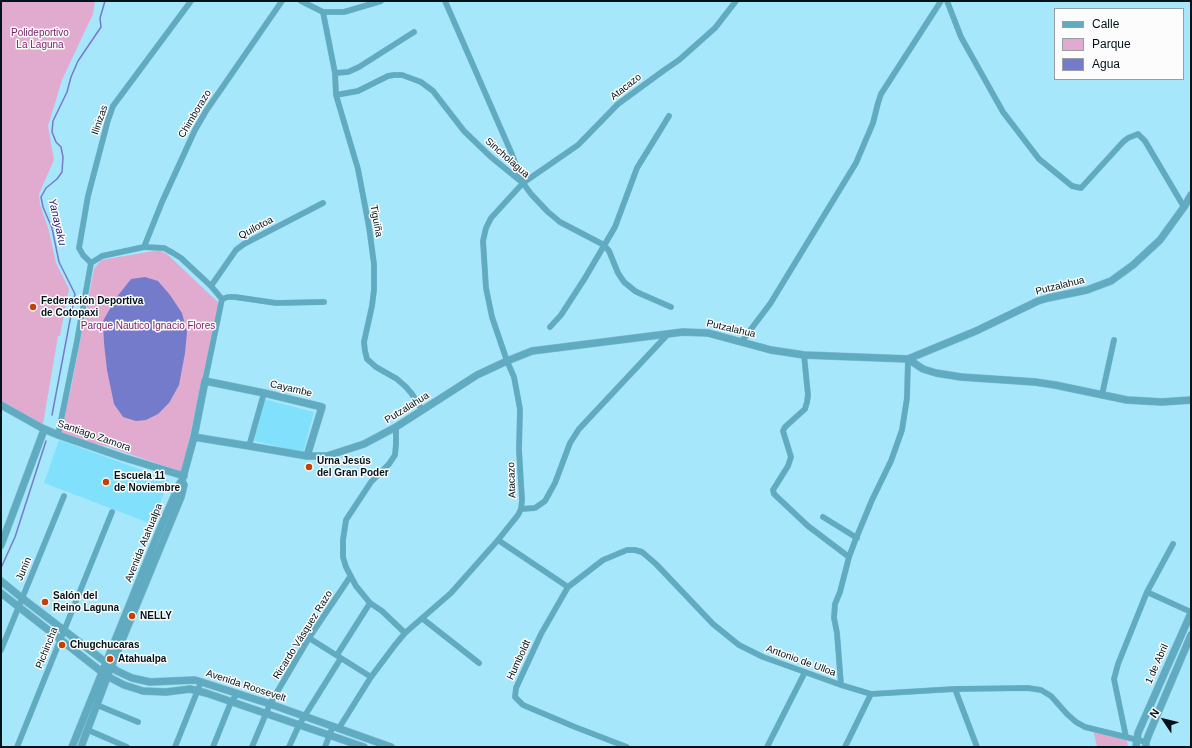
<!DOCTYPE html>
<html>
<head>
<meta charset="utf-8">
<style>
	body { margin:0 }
	#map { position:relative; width:1192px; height:748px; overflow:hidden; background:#a6e7fb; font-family:Arial,sans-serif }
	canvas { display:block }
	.frame { position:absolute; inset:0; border:2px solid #00131a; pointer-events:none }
	.legend { position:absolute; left:1054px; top:8px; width:130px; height:72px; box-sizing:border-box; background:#fcfcfc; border:1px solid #979fa2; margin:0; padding:5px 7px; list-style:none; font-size:12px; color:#00131a }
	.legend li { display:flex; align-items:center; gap:8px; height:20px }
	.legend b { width:20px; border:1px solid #979fa2 }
	.north { position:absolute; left:1144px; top:700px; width:40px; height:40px; -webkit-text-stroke:3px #fcfcfc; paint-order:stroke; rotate:305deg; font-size:11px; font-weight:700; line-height:16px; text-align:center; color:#00131a }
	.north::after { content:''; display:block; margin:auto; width:14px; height:18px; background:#00131a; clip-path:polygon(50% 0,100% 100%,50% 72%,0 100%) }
</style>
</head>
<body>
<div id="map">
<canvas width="1192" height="748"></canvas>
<div class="frame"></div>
<ul class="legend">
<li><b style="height:5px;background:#60abc1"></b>Calle</li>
<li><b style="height:11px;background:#e1abd0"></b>Parque</li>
<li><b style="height:11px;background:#747bcb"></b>Agua</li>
</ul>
<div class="north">N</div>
</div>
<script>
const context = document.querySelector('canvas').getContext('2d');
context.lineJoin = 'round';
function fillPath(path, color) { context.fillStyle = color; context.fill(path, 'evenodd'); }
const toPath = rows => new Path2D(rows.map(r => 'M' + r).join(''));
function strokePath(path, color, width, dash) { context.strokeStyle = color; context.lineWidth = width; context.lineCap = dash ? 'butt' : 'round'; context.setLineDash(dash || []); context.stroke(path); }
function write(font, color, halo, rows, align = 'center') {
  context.font = font + ' Arial,sans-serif'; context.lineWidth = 3; context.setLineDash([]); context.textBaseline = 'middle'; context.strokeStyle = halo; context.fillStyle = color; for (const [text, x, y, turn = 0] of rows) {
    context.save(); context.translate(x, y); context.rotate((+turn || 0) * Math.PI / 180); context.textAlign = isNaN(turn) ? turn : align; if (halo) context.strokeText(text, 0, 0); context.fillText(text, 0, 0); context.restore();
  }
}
fillPath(toPath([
	[263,399,314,412,303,453,252,440],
	[59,440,169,480,152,524,44,483]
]), '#81e0fc');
fillPath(toPath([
	[1,1,95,1,93,14,62,80,48,126,54,160,39,194,40,204,49,231,56,263,69,289,60,336,58,336,43,424,1,401],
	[159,250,167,254,219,303,182,472,109,447,56,434,70,393,94,269,101,260],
	[1093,729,1126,737,1128,747,1097,747]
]), '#e1abd0');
fillPath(toPath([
	[145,277,158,281,170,295,182,313,187,332,185,353,179,385,169,403,158,414,146,420,136,421,123,417,114,404,107,370,104,343,103,321,116,298,131,279]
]), '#747bcb');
strokePath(toPath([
	[52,415,75,294,59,262,52,228,43,207,41,197,46,188,57,179,62,172,63,157,61,147,56,142,52,132,53,121,67,92,71,77,78,61,101,27,100,18,105,1],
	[1,568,15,537,46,441]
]), '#747bcb', 1.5);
const minor = toPath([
	[301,1,323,12,344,12,381,1],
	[445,1,511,152,523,183],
	[947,1,961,37,1003,112,1039,159,1072,186,1081,188,1123,142,1128,138,1138,134,1145,141,1184,207],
	[323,12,335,73,336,95,358,169,369,227,374,264,374,290,372,306,364,342,365,351,367,359,376,367,397,379,406,387,412,394,422,410],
	[335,73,348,72,359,67,414,32],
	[336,95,358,91,388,76,394,75,402,75,421,82,433,91,464,131,491,157,523,183,531,194,548,212,560,222,604,245,609,251,618,273,624,282,635,291,641,294,671,307],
	[144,247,162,202,195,130,206,111,282,1],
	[91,263,83,255,79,248,88,196,108,120,113,106,191,1],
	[91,263,102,256,144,247,164,248,173,253,181,258,211,286,222,299],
	[211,286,236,250,244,244,323,203],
	[222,299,228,297,235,297,276,303,324,302],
	[550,327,561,315,585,278,615,227,637,168,669,116],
	[742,341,770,304,856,163,873,123,878,103,881,94,941,1],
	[804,355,808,395,807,402,805,409,785,427,783,431,791,457,788,466,773,490,774,494,808,526,849,557],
	[205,381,222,299],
	[1102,395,1114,340],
	[396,427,396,444,395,455,389,464,371,482,346,520,343,540,343,557,346,567,356,586,370,603,382,611,405,633],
	[58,435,77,341,91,263],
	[249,446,264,393],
	[521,509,535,508,545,501,555,483,570,443,579,429,668,334],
	[823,517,857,538],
	[498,540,568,587,603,560,627,550,635,550,642,552,656,564,713,624,739,645,763,657,841,685,871,694,955,689,1028,688,1041,690,1051,696,1067,714,1076,722,1085,727,1146,742],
	[568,587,541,634,516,688,515,697,523,705,575,727,627,747],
	[1147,592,1191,612],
	[423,619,479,663],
	[309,638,371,677],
	[1,650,64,496],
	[337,655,370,603],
	[841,685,837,633,834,618,835,604,840,592,849,557,855,541,872,500,891,461,902,430,907,398,908,359],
	[955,689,977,747],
	[97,705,138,722],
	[339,728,371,677,395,645,405,633,451,593,498,540,518,515,521,509,522,500,519,450,520,409,514,377,507,361,492,317,486,288,483,241,486,228,491,218,523,183,578,145,618,104,663,71,679,60,715,28,736,1],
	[88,730,127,747],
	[1126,737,1114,679,1118,664,1147,592,1173,544],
	[17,747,112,512],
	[175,747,201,682],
	[213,747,231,702,237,694],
	[252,747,270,704,309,638,350,577],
	[289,747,299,725,341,658],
	[325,747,333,726],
	[767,747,805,672],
	[845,747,871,694]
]);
const tertiary = toPath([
	[908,359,923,369,936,373,961,377,1035,382,1055,385,1127,400,1162,402,1191,400],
	[1,405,42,428,58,435,122,457,184,476],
	[194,437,249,446,307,456,327,456,364,444,396,427,477,375,507,361,532,351,683,332,708,333,771,350,804,355,908,359,976,331,1038,301,1048,298,1087,290,1111,281,1133,265,1160,240,1184,207,1191,195],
	[1,545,44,430],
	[1,581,22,598,117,671,132,678,150,682,195,680,270,704,391,747],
	[1,593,107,676,124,685,143,691,166,692,190,689,206,693,364,747],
	[72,747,162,524,180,483,182,481,194,437,205,381,264,393,322,407,307,456],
	[81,747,111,667,181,497,184,485,182,481],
	[1136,747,1138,733,1191,613],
	[1146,747,1146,742,1149,734,1191,635]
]);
strokePath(minor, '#88c1d2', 6);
strokePath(tertiary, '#88c1d2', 8);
strokePath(minor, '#60abc1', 5.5);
strokePath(tertiary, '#60abc1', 7);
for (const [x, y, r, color] of [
	[33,307,4,"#c74003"],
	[309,467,4,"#c74003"],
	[106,482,4,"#c74003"],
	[45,602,4,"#c74003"],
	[132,616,4,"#c74003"],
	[62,645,4,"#c74003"],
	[110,659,4,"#c74003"]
]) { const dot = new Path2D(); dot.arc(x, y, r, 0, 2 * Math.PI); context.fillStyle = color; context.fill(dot); strokePath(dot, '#fcfcfc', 1.5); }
write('10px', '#781b64', '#fcfcfc', [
	["Polideportivo",40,33],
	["La Laguna",40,45],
	["Parque Nautico Ignacio Flores",148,326]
]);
write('10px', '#00131a', '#fcfcfc', [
	["Atacazo",626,87,-38],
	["Chimborazo",195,114,-59],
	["Ilinizas",100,120,-71],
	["Sincholagua",507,158,41],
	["Tiguiña",376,221,80],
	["Quilotoa",256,228,-28],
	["Putzalahua",1060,286,-14],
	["Putzalahua",731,329,13],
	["Cayambe",291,389,13],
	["Putzalahua",407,408,-32],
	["Santiago Zamora",94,436,19],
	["Atacazo",512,480,-92],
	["Avenida Atahualpa",144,543,-68],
	["Junín",24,569,-67],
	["Ricardo Vásquez Razo",303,635,-58],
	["Pichincha",47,648,-68],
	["Humboldt",519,660,-65],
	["Antonio de Ulloa",801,661,20],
	["1 de Abril",1157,664,-66],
	["Avenida Roosevelt",246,686,18]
]);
write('bold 10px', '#00131a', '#fcfcfc', [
	["Federación Deportiva",41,301],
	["de Cotopaxi",41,313],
	["Urna Jesús",317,461],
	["del Gran Poder",317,473],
	["Escuela 11",114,476],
	["de Noviembre",114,488],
	["Salón del",53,596],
	["Reino Laguna",53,608],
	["NELLY",140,616],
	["Chugchucaras",70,645],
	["Atahualpa",118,659]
], 'left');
write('italic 11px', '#291f7d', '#fcfcfc', [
	["Yanayaku",57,222,77]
]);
</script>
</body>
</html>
